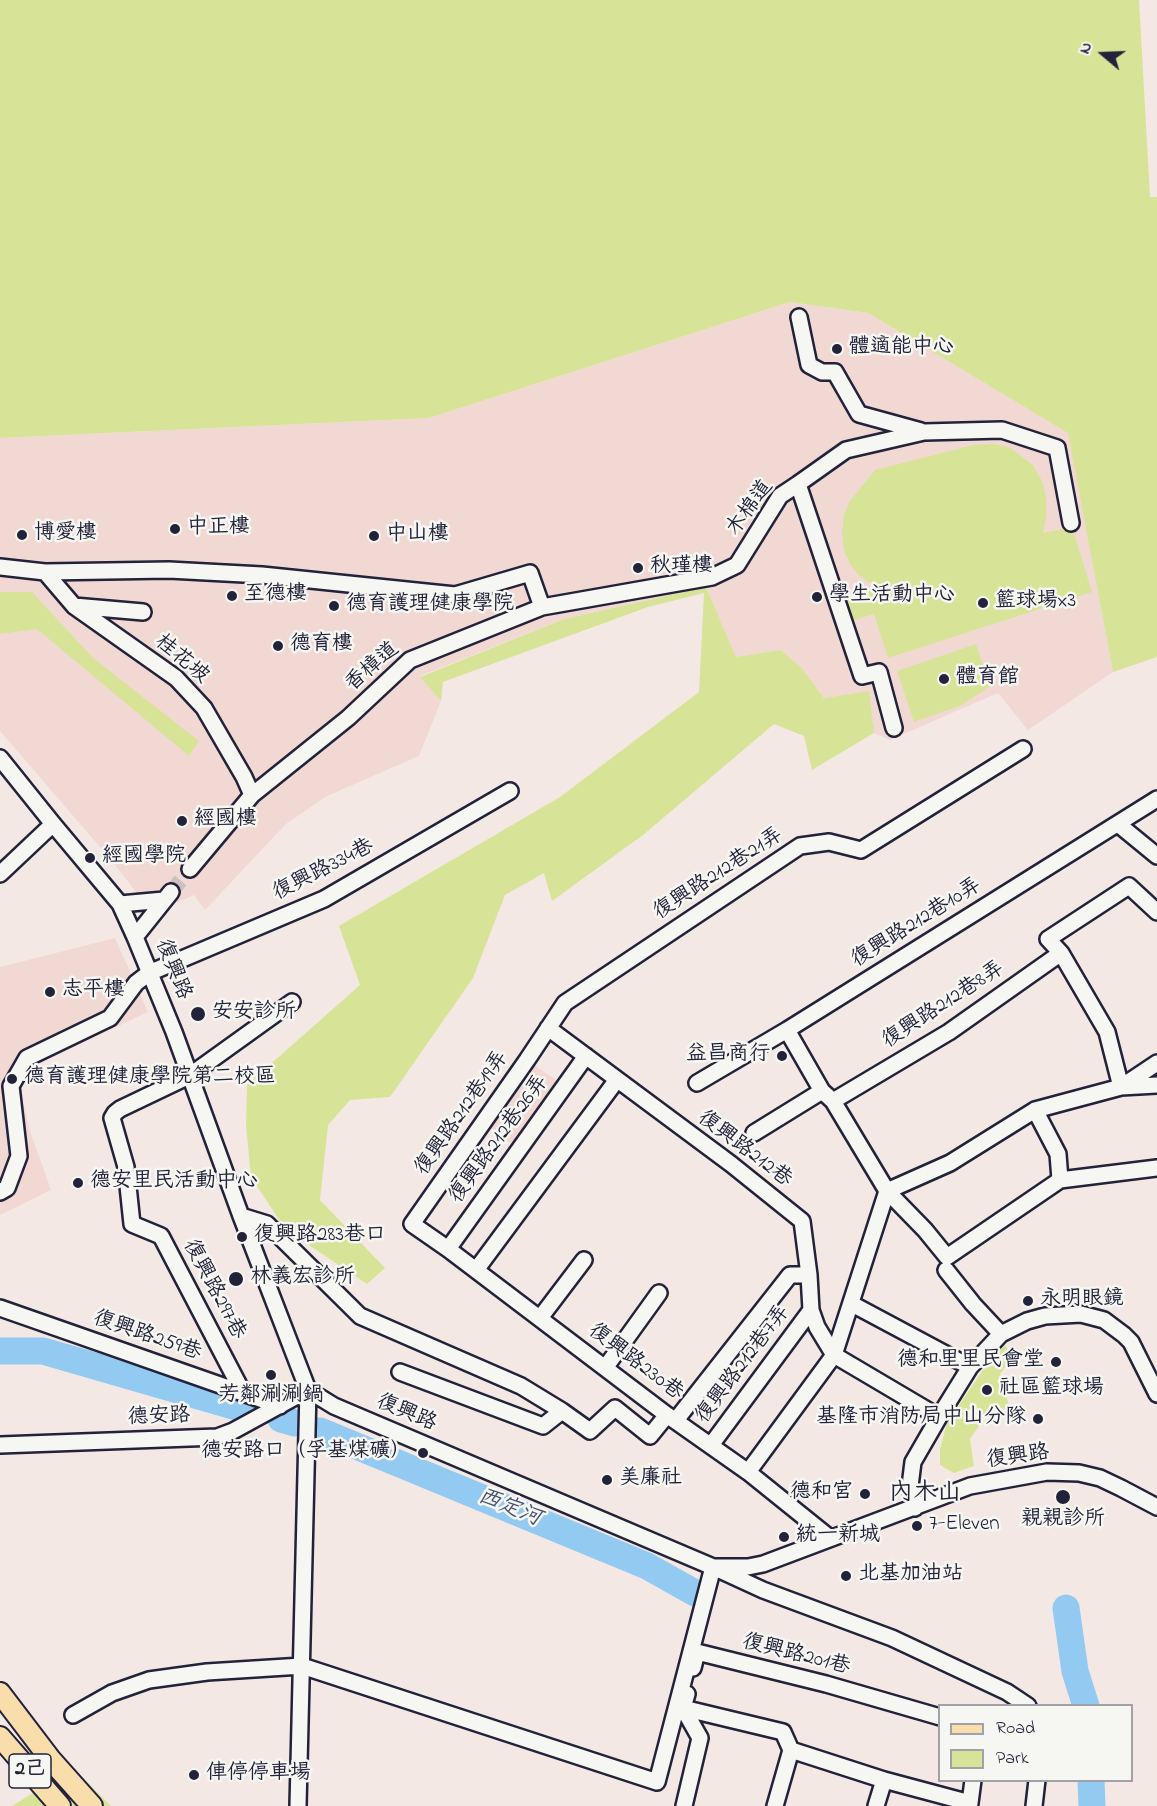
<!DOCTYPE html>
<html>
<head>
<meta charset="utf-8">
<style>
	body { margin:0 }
	#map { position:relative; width:1157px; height:1806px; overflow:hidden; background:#f4e8e4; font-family:"Indie Flower",sans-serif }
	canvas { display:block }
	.legend { position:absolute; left:938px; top:1704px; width:195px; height:78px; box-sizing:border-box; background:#f6f6f2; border:2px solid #a1a1a9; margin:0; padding:8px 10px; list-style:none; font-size:18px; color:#22223b }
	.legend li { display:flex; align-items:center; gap:12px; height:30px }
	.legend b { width:30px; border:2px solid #a1a1a9 }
	.north { position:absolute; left:1073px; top:24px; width:60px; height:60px; -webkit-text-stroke:4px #f6f6f2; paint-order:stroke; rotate:289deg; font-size:16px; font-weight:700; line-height:24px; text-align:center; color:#22223b }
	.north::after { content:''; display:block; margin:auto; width:21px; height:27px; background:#22223b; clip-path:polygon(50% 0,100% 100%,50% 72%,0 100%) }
</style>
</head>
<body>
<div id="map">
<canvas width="1157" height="1806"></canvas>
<ul class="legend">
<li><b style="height:8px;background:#f9deab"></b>Road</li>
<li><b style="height:16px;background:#d7e497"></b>Park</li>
</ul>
<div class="north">N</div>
</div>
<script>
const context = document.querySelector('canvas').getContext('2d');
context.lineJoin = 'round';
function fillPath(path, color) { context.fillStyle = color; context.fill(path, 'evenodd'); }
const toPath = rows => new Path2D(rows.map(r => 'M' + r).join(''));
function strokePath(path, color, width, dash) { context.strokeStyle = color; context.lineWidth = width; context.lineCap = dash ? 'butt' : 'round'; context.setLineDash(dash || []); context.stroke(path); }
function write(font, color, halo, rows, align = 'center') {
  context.font = font + ' "Indie Flower","LXGW WenKai TC",sans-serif'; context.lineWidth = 5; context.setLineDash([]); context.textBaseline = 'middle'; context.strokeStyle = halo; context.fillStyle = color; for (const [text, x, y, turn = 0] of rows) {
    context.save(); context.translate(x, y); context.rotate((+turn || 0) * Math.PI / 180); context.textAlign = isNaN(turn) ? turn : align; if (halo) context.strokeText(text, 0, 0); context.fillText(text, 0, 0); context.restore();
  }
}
fillPath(toPath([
	[790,302,868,313,1069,433,1113,672,1028,730,998,693,890,740,874,733,868,692,824,698,802,668,781,650,736,658,706,587,564,619,420,676,441,701,419,756,327,796,286,824,205,910,194,895,153,913,106,854,0,731,0,438,429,418],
	[115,938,148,1012,29,1068,20,1090,31,1134,51,1190,0,1215,0,967],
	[527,1060,562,1084,517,1148,484,1122]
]), '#f2d8d3');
fillPath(toPath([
	[0,0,1139,0,1150,197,1157,197,1157,657,1113,672,1068,433,868,313,790,302,429,418,0,438],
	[993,444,1009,447,1033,465,1043,483,1046,498,1046,518,1043,533,1072,527,1092,592,888,658,874,614,851,621,844,600,879,588,859,576,851,565,844,551,842,534,844,515,850,501,875,470,973,445],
	[706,587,736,657,781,650,802,668,824,698,869,691,874,733,812,770,804,736,774,724,643,835,552,901,544,873,505,895,473,978,390,1097,350,1100,328,1125,320,1200,385,1268,367,1284,285,1229,251,1177,246,1125,247,1085,360,985,339,926,560,797,699,692,704,593,648,607,443,682,441,701,420,677,564,619],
	[0,592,32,592,93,658,199,741,189,756,37,629,0,634],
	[976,644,990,686,962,705,914,722,897,671],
	[1002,1342,1013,1356,1000,1374,1010,1409,988,1408,981,1423,970,1439,974,1466,954,1473,940,1465,940,1449,947,1423],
	[73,1768,111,1806,12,1806]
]), '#d7e497');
strokePath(toPath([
	[0,1351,43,1351,247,1410],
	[281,1419,295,1423],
	[320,1431,647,1566,695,1593],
	[1066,1608,1075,1671,1086,1706],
	[1091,1780,1092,1806]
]), '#92caf1', 27);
strokePath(toPath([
	[171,892,190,869]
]), '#cac0c2', 15, [15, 8]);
const minor = toPath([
	[799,317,809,365,822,372,835,372,859,414,921,431],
	[798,484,846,450,924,432,1002,430,1057,448,1071,523],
	[0,567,45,572,74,606,176,678,204,708,244,777,252,795,190,869],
	[45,572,169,570,262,575,455,595,530,573,542,607,410,660,348,718,252,795],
	[74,606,143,612],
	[542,607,712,577,737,565,780,496,798,484,862,676,879,672,894,728],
	[0,758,53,824,120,904,135,937,174,1032,241,1216,308,1390,334,1406,713,1567,748,1567,763,1564,970,1486,1047,1472,1079,1473,1100,1478,1121,1488,1157,1507],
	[1118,824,1157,856],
	[0,874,53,824],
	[120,904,164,900],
	[135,937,171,892],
	[548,1028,731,1164,802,1221,809,1275,811,1310,817,1327,834,1355,939,1417],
	[787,1030,822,1091,833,1101,887,1191,925,1230,947,1257,1060,1180,1157,1168],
	[697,1083,787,1030,1157,799],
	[1121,1087,1157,1063],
	[1121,1087,1157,1085],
	[833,1101,949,1032,1061,953,1048,939,1129,886,1157,912],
	[1035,1110,1058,1154,1060,1180],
	[754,1133,822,1091],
	[887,1191,950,1163,1035,1110,1121,1087,1107,1032,1061,953],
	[0,1192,7,1188,19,1156,11,1086,27,1058,110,1018,136,983,149,973,324,899,510,791],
	[241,1216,267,1224,360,1316,521,1386,562,1411,590,1431,615,1408,650,1436,667,1415],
	[448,1249,586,1056],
	[476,1270,616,1081],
	[946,1270,973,1304,1001,1334],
	[852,1304,970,1367],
	[0,1308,280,1406],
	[540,1318,584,1260],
	[605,1368,659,1293],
	[400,1372,543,1426,562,1411],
	[242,1391,161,1236,132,1224,126,1167,112,1118,115,1113,120,1109,189,1076,292,1002],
	[676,1420,790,1275,809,1275],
	[0,1445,217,1437,233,1431,308,1390],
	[711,1445,811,1310],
	[748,1472,834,1355,887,1191],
	[915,1508,910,1486,913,1462,939,1417,970,1367,1001,1334,1027,1321,1045,1316,1081,1314,1104,1320,1124,1335,1131,1342,1157,1394],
	[830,1538,748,1472,667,1415,448,1249,412,1224,527,1060,565,1003,800,846,829,842,861,850,1023,749],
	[693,1668,697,1652,826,1684,940,1717],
	[687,1694,683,1708,783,1732,791,1750,775,1806],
	[683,1708,700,1738,684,1806],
	[73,1715,112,1693,149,1680,207,1672,302,1666,657,1782,713,1567,763,1590,892,1638,1007,1692,1028,1706],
	[791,1750,884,1780,970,1803,973,1780],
	[298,1806,308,1390],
	[876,1806,884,1780],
	[1034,1806,1037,1780]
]);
const major = toPath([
	[0,1693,51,1760,92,1806],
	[0,1737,60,1806]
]);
strokePath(minor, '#22223b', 20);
strokePath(major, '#22223b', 24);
strokePath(minor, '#f6f6f2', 15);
strokePath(major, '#f9deab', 20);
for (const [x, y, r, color] of [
	[837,349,6,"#22223b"],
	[175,529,6,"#22223b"],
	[22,535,6,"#22223b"],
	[374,536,6,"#22223b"],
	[638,568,6,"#22223b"],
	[232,596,6,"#22223b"],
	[817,597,6,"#22223b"],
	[983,603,6,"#22223b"],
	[334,606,6,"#22223b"],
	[278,646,6,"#22223b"],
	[944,679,6,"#22223b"],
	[182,821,6,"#22223b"],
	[90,858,6,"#22223b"],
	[50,992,6,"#22223b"],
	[198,1014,8,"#22223b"],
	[782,1056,6,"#22223b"],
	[12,1079,6,"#22223b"],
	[78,1183,6,"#22223b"],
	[242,1237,6,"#22223b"],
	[236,1279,8,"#22223b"],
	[1028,1301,6,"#22223b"],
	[1056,1362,6,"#22223b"],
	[271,1375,6,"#22223b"],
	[987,1390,6,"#22223b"],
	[1038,1419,6,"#22223b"],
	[423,1453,6,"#22223b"],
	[607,1480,6,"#22223b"],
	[865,1494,6,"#22223b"],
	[1063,1497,8,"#22223b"],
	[917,1526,6,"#22223b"],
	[784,1537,6,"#22223b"],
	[846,1576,6,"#22223b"],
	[194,1775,6,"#22223b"]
]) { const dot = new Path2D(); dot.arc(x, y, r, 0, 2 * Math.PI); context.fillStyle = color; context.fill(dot); strokePath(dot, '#f6f6f2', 2); }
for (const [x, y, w] of [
	[30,1771,42]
]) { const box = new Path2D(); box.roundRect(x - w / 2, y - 17, w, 34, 4.5); context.fillStyle = '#f6f6f2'; context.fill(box); strokePath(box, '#22223b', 1.5); }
write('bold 20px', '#22223b', null, [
	["2己",30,1771]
]);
write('21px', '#22223b', '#f6f6f2', [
	["體適能中心",849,349],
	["中正樓",187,529],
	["博愛樓",34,535],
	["中山樓",386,536],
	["秋瑾樓",650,568],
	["至德樓",244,596],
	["學生活動中心",829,597],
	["籃球場x3",995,603],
	["德育護理健康學院",346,606],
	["德育樓",290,646],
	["體育館",956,679],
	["經國樓",194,821],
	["經國學院",102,858],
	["志平樓",62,992],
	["安安診所",212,1014],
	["益昌商行",770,1056,"right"],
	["德育護理健康學院第二校區",24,1079],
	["德安里民活動中心",90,1183],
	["復興路283巷口",254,1237],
	["林義宏診所",250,1279],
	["永明眼鏡",1040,1301],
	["德和里里民會堂",1044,1362,"right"],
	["社區籃球場",999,1390],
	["芳鄰涮涮鍋",271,1397,"center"],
	["基隆市消防局中山分隊",1026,1419,"right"],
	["德安路口（孚基煤礦）",411,1453,"right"],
	["美廉社",619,1480],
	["德和宮",853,1494,"right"],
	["親親診所",1063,1521,"center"],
	["7-Eleven",929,1526],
	["統一新城",796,1537],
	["北基加油站",858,1576],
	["俥停停車場",206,1775]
], 'left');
write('21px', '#22223b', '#f6f6f2', [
	["木棉道",751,509,-54],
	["桂花坡",181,660,40],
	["香樟道",373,668,-41],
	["復興路334巷",324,871,-27],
	["復興路212巷21弄",719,875,-33],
	["復興路212巷10弄",917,924,-32],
	["復興路",172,970,68],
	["復興路212巷8弄",944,1006,-33],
	["復興路212巷19弄",463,1114,-55],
	["復興路212巷26弄",500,1140,-54],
	["復興路212巷",744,1150,37],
	["復興路297巷",213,1290,62],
	["復興路259巷",147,1337,19],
	["復興路230巷",635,1363,37],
	["復興路212巷7弄",744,1365,-53],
	["復興路",406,1414,23],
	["德安路",159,1418,-2],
	["復興路",1018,1458,-8],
	["復興路201巷",796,1656,14]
]);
write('italic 22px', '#445472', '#f6f6f2', [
	["西定河",509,1509,22]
]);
write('24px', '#22223b', '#f6f6f2', [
	["內木山",925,1495]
]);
</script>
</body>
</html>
